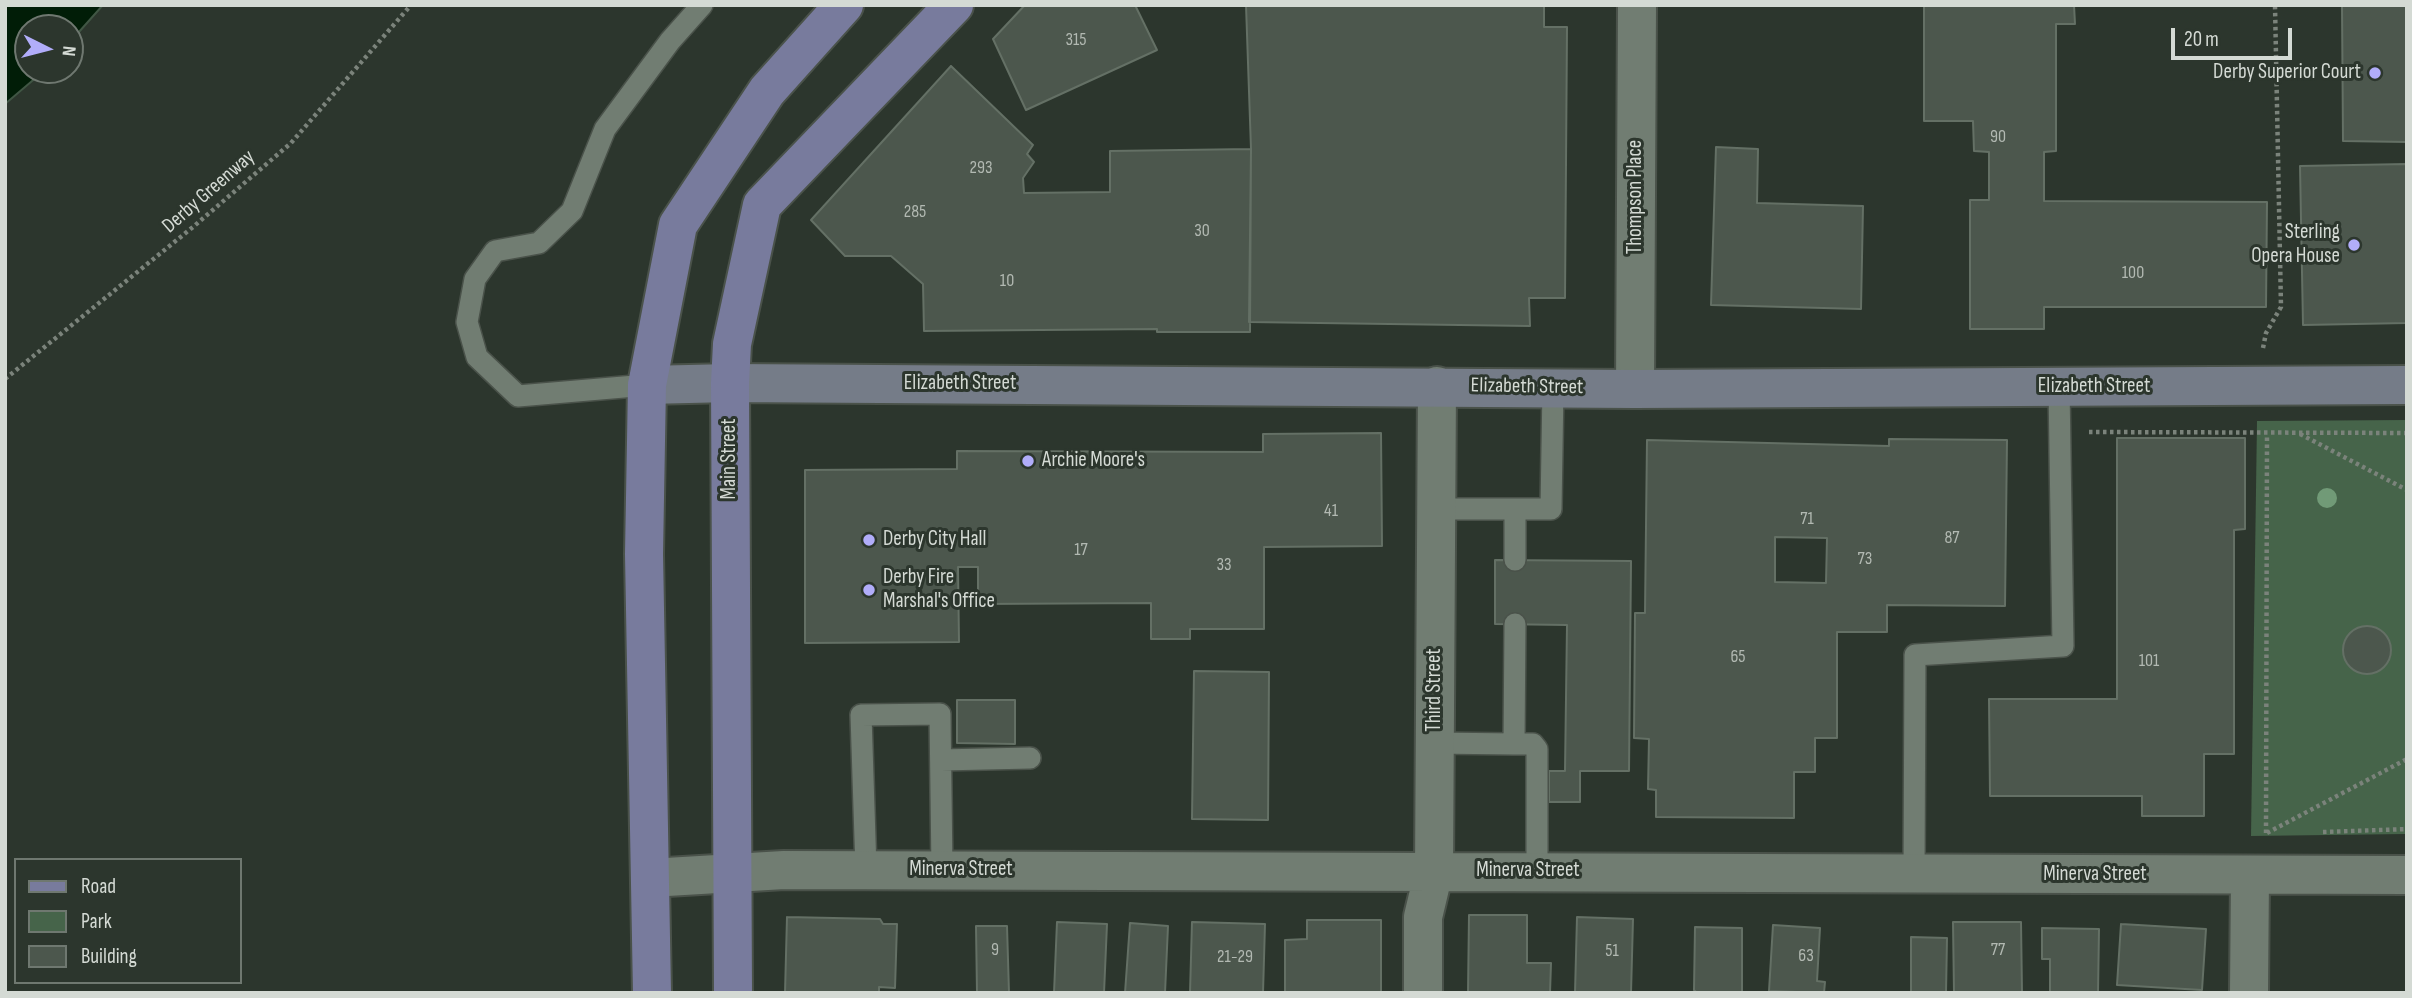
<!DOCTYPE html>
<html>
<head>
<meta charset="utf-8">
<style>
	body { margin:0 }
	#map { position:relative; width:2412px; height:998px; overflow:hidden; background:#2c362d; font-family:"Sofia Sans Condensed",sans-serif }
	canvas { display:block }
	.frame { position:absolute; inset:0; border:7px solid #d4dad4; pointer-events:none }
	.legend { position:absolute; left:14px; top:858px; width:228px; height:126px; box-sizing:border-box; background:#2c362d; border:2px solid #6f7870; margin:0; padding:9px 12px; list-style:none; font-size:21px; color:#d4dad4 }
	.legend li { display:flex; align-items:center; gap:14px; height:35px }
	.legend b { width:35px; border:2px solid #6f7870 }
	.north { position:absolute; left:14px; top:14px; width:70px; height:70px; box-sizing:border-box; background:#2c362d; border:2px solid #6f7870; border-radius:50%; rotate:96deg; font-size:19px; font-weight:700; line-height:28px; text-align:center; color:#d4dad4 }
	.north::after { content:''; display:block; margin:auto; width:24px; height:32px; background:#b1adfa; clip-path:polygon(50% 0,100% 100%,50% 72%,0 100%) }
	.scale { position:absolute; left:2171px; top:28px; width:121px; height:32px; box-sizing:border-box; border:4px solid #d4dad4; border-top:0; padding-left:9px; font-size:21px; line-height:24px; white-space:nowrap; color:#d4dad4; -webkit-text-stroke:5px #2c362d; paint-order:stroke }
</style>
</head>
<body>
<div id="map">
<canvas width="2412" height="998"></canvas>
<div class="frame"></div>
<ul class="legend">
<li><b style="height:9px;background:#787b9d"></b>Road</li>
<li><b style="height:19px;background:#46644a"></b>Park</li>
<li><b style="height:19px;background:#4c574d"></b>Building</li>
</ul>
<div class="north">N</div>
<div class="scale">20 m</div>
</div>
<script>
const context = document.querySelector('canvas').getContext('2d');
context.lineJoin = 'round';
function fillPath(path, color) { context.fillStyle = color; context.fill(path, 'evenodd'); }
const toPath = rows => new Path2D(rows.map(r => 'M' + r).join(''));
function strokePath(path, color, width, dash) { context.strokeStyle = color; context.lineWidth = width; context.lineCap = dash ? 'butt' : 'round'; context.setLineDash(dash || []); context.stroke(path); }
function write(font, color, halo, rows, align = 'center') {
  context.font = font + ' "Sofia Sans Condensed",sans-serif'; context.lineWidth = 6; context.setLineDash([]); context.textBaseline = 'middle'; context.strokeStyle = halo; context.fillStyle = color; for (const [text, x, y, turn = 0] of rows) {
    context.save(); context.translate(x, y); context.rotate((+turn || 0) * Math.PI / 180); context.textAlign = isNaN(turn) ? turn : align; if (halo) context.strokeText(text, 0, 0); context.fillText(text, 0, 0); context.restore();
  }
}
fillPath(toPath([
	[2407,420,2407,834,2251,836,2257,421]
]), '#46644a');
const water = toPath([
	[5,5,103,5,70,42,70,28,28,28,28,70,45,70,5,104,5,5]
]);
fillPath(water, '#011d07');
strokePath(water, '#405644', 2);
const building = toPath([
	[1025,5,1135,5,1157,50,1026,110,993,39,1025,5],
	[1246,5,1544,5,1544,27,1567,27,1565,298,1529,298,1530,326,1249,322,1251,149,1246,5],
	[1924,5,2074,5,2075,24,2056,24,2056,151,2044,152,2044,201,2267,202,2266,307,2044,307,2044,329,1970,329,1970,200,1989,200,1989,152,1974,151,1973,121,1924,121,1924,5],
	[2342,5,2407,5,2407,142,2343,141,2342,5],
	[951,66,1033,145,1027,154,1034,162,1023,178,1024,193,1110,192,1110,151,1251,149,1250,332,1157,332,1157,329,924,331,923,284,891,256,845,256,811,220,951,66],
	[1716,147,1758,149,1757,203,1863,206,1861,309,1711,305,1716,147],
	[2407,164,2407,323,2303,325,2300,166,2407,164],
	[1381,433,1382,546,1264,547,1264,629,1190,629,1190,639,1151,639,1151,603,978,604,978,567,958,567,959,642,805,643,805,470,957,469,957,451,1263,452,1263,434,1381,433],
	[2117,438,2245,438,2245,529,2234,530,2234,754,2204,754,2204,816,2142,816,2142,796,1990,796,1989,699,2117,699,2117,438],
	[1889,439,2007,440,2005,606,1887,605,1887,632,1837,632,1837,738,1815,738,1815,772,1794,772,1794,818,1656,817,1656,790,1648,789,1649,739,1634,738,1635,613,1645,613,1647,440,1889,446,1889,439],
	[1775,537,1827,538,1826,583,1775,582,1775,537],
	[1495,560,1631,561,1629,771,1580,771,1580,802,1549,802,1549,771,1565,771,1567,625,1495,624,1495,560],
	'2343 650a24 24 0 1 1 48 0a24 24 0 1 1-48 0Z',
	[1194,671,1269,672,1268,820,1192,819,1194,671],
	[957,700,1015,700,1015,744,957,743,957,700],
	[1469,915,1527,915,1527,963,1551,963,1550,993,1468,993,1469,915],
	[787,917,880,919,883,924,897,924,895,988,879,987,879,993,785,993,787,917],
	[1577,917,1633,919,1631,993,1575,993,1577,917],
	[1307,920,1381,920,1381,993,1285,993,1285,940,1307,939,1307,920],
	[1057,922,1107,924,1104,993,1054,993,1057,922],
	[1192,922,1265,924,1263,993,1190,993,1192,922],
	[1953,922,2021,922,2022,993,1954,993,1953,922],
	[1130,923,1168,926,1165,993,1125,993,1130,923],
	[2121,924,2206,929,2202,990,2117,985,2121,924],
	[1773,925,1820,928,1817,981,1825,982,1824,993,1769,991,1773,925],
	[976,926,1007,926,1009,993,977,993,976,926],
	[1695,927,1742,928,1742,993,1697,993,1694,990,1695,927],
	[2042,928,2099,929,2098,993,2050,993,2050,959,2042,959,2042,928],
	[1911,937,1947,938,1946,993,1911,993,1911,937]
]);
fillPath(building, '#4c574d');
strokePath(building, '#647065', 2);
const lane = toPath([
	[647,385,518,396,477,357,467,322,475,279,495,251,539,243,572,211,605,129,670,41,702,5],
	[1437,509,1551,509,1553,387],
	[1515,560,1515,509],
	[1435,743,1514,744,1515,624],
	[1514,744,1533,744,1537,749,1537,872],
	[941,760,1030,758],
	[866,870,861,715,940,714,942,870],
	[1914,875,1915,655,2063,646,2059,387]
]);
const street = toPath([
	[1635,389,1637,5],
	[650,878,784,870,2407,875],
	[1423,993,1423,917,1434,871,1437,386],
	[2249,993,2250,875]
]);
const secondary = toPath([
	[647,385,730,383,1635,389,2407,385]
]);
const primary = toPath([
	[652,993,644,554,647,385,678,225,767,91,844,5],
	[733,993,730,383,732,344,762,205,954,5]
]);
strokePath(lane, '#4a524a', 24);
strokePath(street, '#4a524a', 42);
strokePath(secondary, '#4a524a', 42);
strokePath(primary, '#4a524a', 42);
strokePath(toPath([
	[2263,348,2266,333,2281,307,2275,5],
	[5,379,193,227,291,143,411,5],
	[2089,432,2407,433],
	[2300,434,2407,490],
	[2323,832,2407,829],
	[2266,833,2267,434],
	[2267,833,2407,759]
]), '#7b837b', 4.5, [3.5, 3.5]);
strokePath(lane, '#717d72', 21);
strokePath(street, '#717d72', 38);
strokePath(secondary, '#757c88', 38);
strokePath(primary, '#787b9d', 38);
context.fillStyle = '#719a77';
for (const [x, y] of [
	[2327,498]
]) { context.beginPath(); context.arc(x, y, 10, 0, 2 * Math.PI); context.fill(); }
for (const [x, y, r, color] of [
	[2375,73,7,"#b1adfa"],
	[2354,245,7,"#b1adfa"],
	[1028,461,7,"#b1adfa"],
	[869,540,7,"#b1adfa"],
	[869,590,7,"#b1adfa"]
]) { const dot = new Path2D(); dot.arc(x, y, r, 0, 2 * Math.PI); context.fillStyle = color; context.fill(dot); strokePath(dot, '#2c362d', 2.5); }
write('18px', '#b2b9b2', null, [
	["315",1076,40],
	["90",1998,137],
	["293",981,168],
	["285",915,212],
	["30",1202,231],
	["100",2133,273],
	["10",1007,281],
	["41",1331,511],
	["71",1807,519],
	["87",1952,538],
	["17",1081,550],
	["73",1865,559],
	["33",1224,565],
	["65",1738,657],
	["101",2149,661],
	["9",995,950],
	["77",1998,950],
	["51",1612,951],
	["63",1806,956],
	["21-29",1235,957]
]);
write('21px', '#d4dad4', '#2c362d', [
	["Derby Superior Court",2361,73,"right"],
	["Sterling",2340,233,"right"],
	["Opera House",2340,257,"right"],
	["Archie Moore's",1042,461],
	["Derby City Hall",883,540],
	["Derby Fire",883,578],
	["Marshal's Office",883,602]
], 'left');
write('21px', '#d4dad4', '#2c362d', [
	["Derby Greenway",209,192,-41],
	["Thompson Place",1636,197,-90],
	["Elizabeth Street",960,384],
	["Elizabeth Street",1527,387,1],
	["Elizabeth Street",2094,387],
	["Main Street",730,459,-90],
	["Third Street",1435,690,-90],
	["Minerva Street",961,870],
	["Minerva Street",1528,871],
	["Minerva Street",2095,875]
]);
</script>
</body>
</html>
